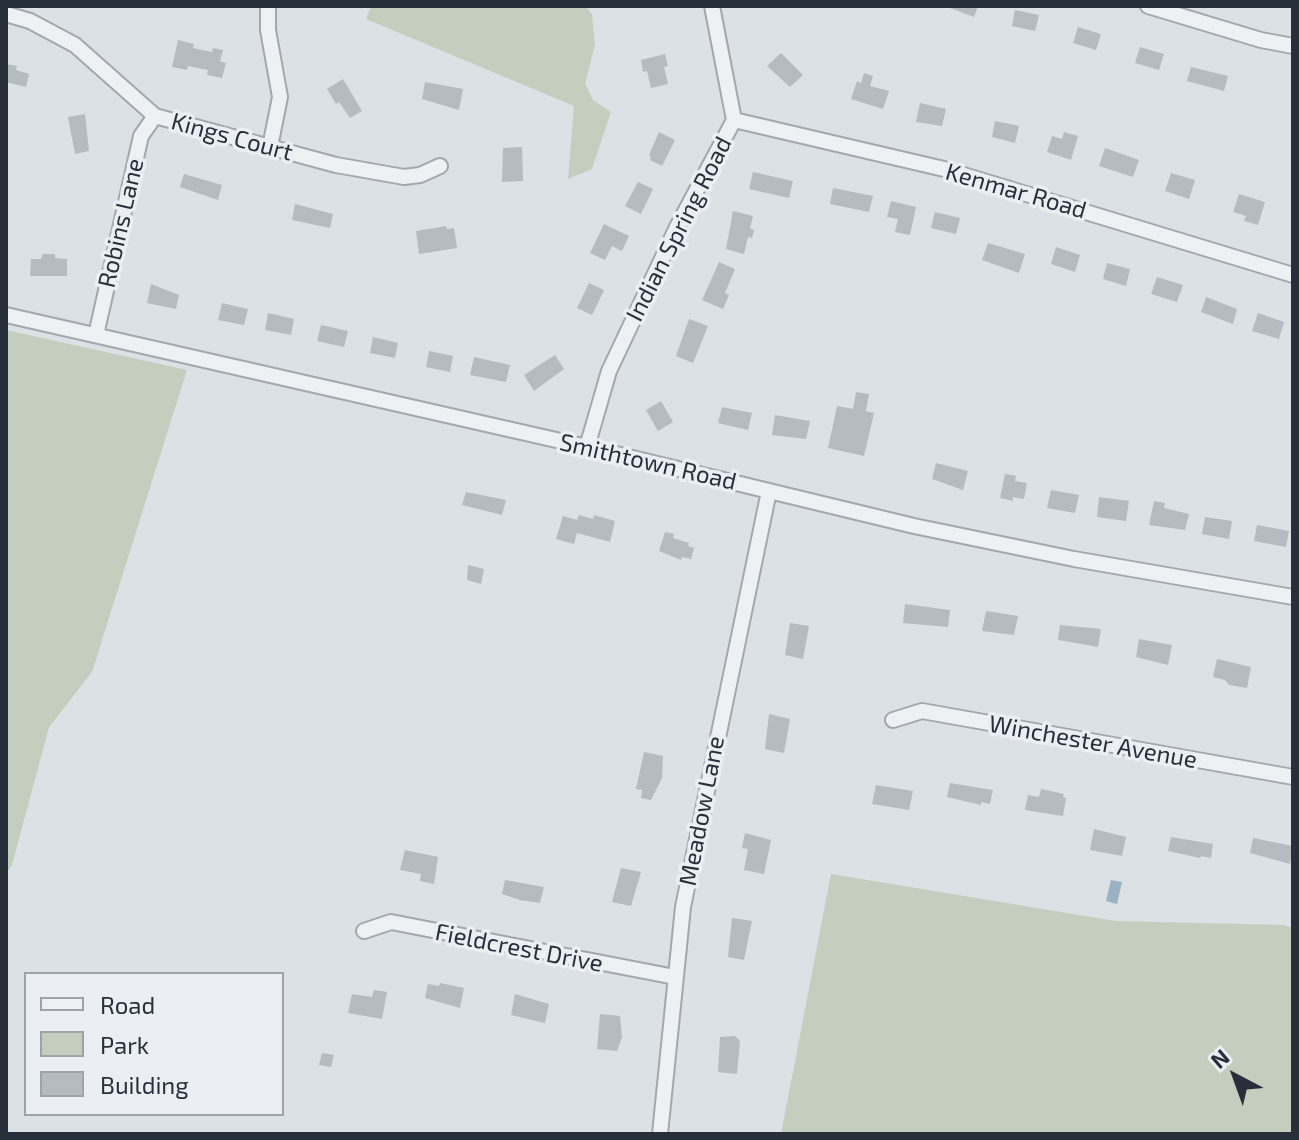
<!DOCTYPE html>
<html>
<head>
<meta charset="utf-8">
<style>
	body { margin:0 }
	#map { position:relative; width:1299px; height:1140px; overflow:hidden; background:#dce1e5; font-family:"Exo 2",sans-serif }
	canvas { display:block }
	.frame { position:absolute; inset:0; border:8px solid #27303a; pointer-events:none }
	.legend { position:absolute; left:24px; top:972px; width:260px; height:144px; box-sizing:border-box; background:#ebeff3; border:2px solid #9da3a9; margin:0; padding:10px 14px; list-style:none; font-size:24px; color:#27303a }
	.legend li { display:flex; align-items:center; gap:16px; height:40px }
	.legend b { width:40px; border:2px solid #9da3a9 }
	.north { position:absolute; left:1195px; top:1036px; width:80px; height:80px; -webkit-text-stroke:6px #ebeff3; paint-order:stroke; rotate:319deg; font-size:22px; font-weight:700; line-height:32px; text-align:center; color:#27303a }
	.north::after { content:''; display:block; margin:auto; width:28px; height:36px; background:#27303a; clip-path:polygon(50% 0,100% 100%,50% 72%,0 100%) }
</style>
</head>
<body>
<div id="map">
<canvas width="1299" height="1140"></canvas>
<div class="frame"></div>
<ul class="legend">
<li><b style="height:10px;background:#eef1f4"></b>Road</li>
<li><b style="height:22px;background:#c4cebe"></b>Park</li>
<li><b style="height:22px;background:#b4bbc1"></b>Building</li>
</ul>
<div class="north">N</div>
</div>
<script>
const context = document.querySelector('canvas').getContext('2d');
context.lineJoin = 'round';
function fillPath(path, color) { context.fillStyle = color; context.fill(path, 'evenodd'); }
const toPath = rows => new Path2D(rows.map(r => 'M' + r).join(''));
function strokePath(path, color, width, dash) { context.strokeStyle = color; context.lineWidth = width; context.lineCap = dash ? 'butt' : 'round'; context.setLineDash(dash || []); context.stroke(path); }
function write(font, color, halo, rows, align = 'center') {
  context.font = font + ' "Exo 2",sans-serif'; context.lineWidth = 7; context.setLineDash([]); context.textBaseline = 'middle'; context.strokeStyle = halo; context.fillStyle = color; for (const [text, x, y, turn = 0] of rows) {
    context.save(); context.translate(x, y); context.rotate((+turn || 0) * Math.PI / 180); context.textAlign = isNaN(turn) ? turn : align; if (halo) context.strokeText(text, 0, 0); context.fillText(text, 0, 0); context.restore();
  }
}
fillPath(toPath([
	[371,6,585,6,592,14,595,45,585,83,593,100,611,112,592,169,568,179,574,106,366,19],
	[6,330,187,370,92,672,49,727,12,865,6,874],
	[831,874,1116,921,1284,925,1293,928,1293,1134,781,1134]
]), '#c4cebe');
fillPath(toPath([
	[1111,880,1122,882,1117,904,1106,901]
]), '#99b3c3');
fillPath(toPath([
	[945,6,978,6,974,17],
	[1015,10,1039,15,1035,31,1012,26],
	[1078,27,1101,34,1096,50,1073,43],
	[178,40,194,44,193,48,212,52,213,48,223,50,220,61,226,63,222,78,207,75,208,70,188,66,187,70,172,67],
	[1140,47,1164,54,1159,70,1135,63],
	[781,53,803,75,790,87,767,66],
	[665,54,668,66,664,67,668,84,651,88,647,71,643,72,641,60],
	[6,64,17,66,16,70,29,74,26,87,6,82],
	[1191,67,1228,76,1224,91,1187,81],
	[864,73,873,76,870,86,889,91,883,109,851,99,857,81,861,83],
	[343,79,362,111,350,118,339,102,336,104,327,89],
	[425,82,463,89,459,110,422,99],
	[920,103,946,109,942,126,916,122],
	[85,114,89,151,75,154,68,117],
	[995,121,1019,126,1015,143,992,137],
	[659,132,675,140,662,166,650,160,651,157,649,155],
	[1064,132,1078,136,1071,160,1047,152,1052,136,1062,139],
	[522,147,523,181,502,182,503,148],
	[1105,148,1139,160,1133,177,1099,166],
	[753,172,793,181,789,198,749,189],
	[1171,173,1195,180,1189,199,1165,191],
	[184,174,222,185,218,200,180,187],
	[638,182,653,189,641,214,625,206],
	[833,188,873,196,869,212,830,204],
	[1239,194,1265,202,1258,225,1244,221,1246,216,1233,212],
	[891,201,916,207,910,235,895,232,898,219,887,217],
	[295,204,333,214,330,228,292,220],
	[733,211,753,216,750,228,754,230,752,238,748,237,744,254,726,249],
	[935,212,960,218,956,234,931,228],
	[604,224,629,236,622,251,612,246,605,260,590,253],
	[446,226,447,229,454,228,457,248,419,254,416,231],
	[988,243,1025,254,1019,273,982,260],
	[1056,247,1080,255,1075,272,1051,264],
	[43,254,55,254,55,258,67,259,67,276,30,276,31,259,41,259],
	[719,262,735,269,725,293,729,295,723,309,702,300],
	[1107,263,1130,269,1126,286,1103,279],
	[1157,277,1183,285,1177,302,1151,294],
	[589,283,604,290,592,315,577,308],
	[151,284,179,295,176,309,147,303],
	[1206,297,1237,309,1233,324,1201,312],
	[222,303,248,309,244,325,218,320],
	[268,313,294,319,291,335,265,330],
	[1258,313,1284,322,1279,339,1252,331],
	[689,319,708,326,693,363,676,356],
	[321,325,348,331,344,347,317,341],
	[373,337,398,343,395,358,370,353],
	[429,351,453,356,450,372,426,367],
	[555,355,564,369,534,391,524,375],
	[474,357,510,365,506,382,470,375],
	[856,392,869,394,866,411,874,413,864,456,828,448,837,406,853,409],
	[661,401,673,422,658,431,646,410],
	[722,407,752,413,748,430,718,423],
	[775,415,810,421,806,439,772,435],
	[936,463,968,471,963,490,932,479],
	[1005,474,1016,476,1015,481,1027,483,1024,499,1013,497,1013,501,1000,498],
	[1051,490,1079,495,1075,513,1047,508],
	[466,492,506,500,502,515,462,505],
	[1099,497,1129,501,1126,521,1097,517],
	[1154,501,1165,503,1164,508,1189,514,1185,530,1149,525],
	[579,515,593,519,594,515,615,521,610,542,577,533,574,544,556,539,563,516,577,520],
	[1205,517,1232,521,1229,539,1202,534],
	[1257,525,1289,531,1286,547,1254,541],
	[665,532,674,534,673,538,689,543,688,546,694,548,691,559,682,557,681,560,659,551],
	[468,565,484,569,481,584,467,580],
	[905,604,950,610,948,627,903,623],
	[986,611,1018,616,1014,635,982,631],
	[790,623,809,626,803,659,785,655],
	[1060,625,1101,629,1098,647,1058,640],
	[1139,639,1172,645,1168,665,1136,657],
	[1217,659,1251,667,1247,688,1229,685,1225,680,1213,677],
	[769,714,790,719,784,753,765,749],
	[644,752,663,756,662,778,651,800,641,798,642,790,636,789],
	[950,783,993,790,990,804,981,802,981,805,947,797],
	[876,785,913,791,909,810,872,804],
	[1041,789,1064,794,1063,797,1066,798,1063,816,1025,810,1028,795,1039,797],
	[1094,829,1126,837,1122,856,1090,850],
	[745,833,771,840,764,874,744,870,748,849,742,848],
	[1171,837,1213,844,1211,858,1201,856,1200,858,1168,851],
	[1253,838,1293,846,1290,864,1250,853],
	[405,850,438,857,434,884,420,881,421,874,400,870],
	[621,868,641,872,631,906,612,902],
	[505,880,544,887,540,903,520,900,502,894],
	[732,918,752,921,744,960,728,957],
	[440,983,464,988,460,1008,425,998,428,984,439,986],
	[374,990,387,992,382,1019,348,1013,352,994,372,997],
	[515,994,549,1004,545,1023,511,1015],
	[600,1014,620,1016,622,1037,617,1051,597,1049],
	[735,1036,740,1041,737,1074,718,1072,720,1037],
	[322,1053,334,1055,331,1067,319,1065]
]), '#b4bbc1');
const minor = toPath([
	[268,6,268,30,280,97,270,147],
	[1148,6,1261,40,1293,46],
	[6,14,30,21,75,45,155,116,336,165,404,177,420,175,440,166],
	[734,120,944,169,1293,275],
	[6,315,587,447,914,526,1074,559,1293,597],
	[96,335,141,136,155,116],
	[587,447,609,371,677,227,734,120,712,6],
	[893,720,922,711,1293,777],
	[364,931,391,922,675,977],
	[660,1134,683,907,769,491]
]);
strokePath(minor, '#a2a8ae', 18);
strokePath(minor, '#eef1f4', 14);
write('24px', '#27303a', '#ebeff3', [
	["Kings Court",232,137,15],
	["Kenmar Road",1016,191,16],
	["Robins Lane",121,223,-77],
	["Indian Spring Road",679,229,-63],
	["Smithtown Road",648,462,13],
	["Winchester Avenue",1093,742,10],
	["Meadow Lane",702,811,-79],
	["Fieldcrest Drive",519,948,11]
]);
</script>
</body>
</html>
